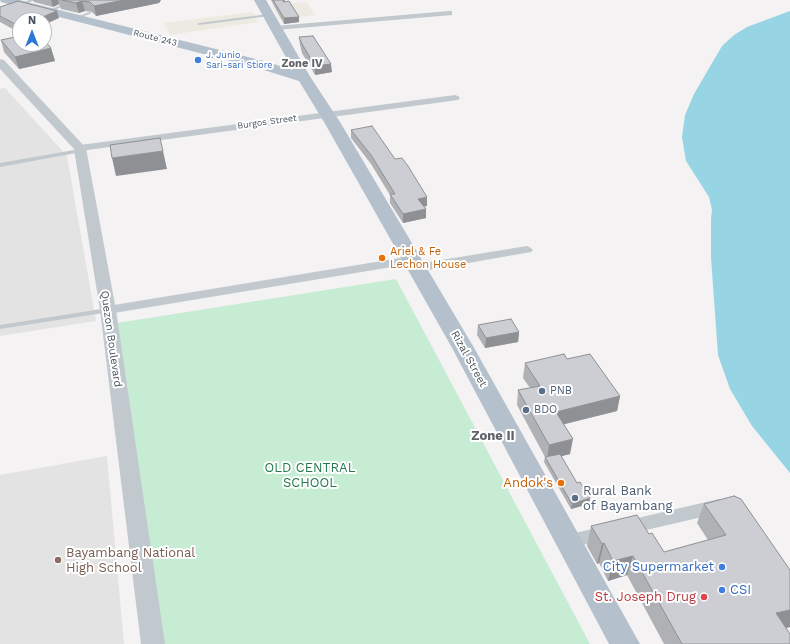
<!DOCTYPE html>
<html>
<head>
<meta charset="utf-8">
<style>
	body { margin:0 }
	#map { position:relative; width:790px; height:644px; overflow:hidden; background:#f4f2f2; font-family:"Work Sans",sans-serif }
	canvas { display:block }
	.north { position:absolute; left:12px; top:12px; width:40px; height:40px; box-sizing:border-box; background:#fff; border:1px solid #b7bbbe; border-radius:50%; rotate:0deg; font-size:11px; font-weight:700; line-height:16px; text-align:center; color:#4b555d }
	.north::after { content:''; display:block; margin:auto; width:14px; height:18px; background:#2c77d3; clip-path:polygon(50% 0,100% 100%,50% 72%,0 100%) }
</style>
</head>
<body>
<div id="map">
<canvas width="790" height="644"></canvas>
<div class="north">N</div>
</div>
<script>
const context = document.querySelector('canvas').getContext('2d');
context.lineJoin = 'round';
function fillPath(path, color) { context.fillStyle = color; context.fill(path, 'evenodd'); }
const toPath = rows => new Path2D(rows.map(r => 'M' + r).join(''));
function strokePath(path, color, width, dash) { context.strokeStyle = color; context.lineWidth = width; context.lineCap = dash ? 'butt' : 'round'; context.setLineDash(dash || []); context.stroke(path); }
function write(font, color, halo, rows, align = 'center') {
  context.font = font + ' "Work Sans",sans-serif'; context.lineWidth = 4; context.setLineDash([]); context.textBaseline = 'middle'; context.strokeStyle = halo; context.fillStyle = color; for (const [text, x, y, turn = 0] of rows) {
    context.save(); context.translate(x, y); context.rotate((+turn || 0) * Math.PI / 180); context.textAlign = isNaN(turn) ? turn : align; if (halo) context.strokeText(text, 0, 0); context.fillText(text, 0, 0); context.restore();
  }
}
fillPath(toPath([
	[307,2,315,15,279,19,272,5],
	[253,12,258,22,170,35,164,23]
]), '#edeae2');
fillPath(toPath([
	[5,88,67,156,96,321,0,336,0,89],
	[107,456,124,644,0,644,0,475]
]), '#e4e3e3');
fillPath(toPath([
	[396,279,590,644,164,644,117,323]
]), '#c6ecd4');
fillPath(toPath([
	[790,11,790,473,752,426,730,389,718,355,711,258,711,219,712,210,709,197,686,161,682,137,685,115,694,94,722,46,734,35,747,27]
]), '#97d5e4');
fillPath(toPath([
	[29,0,35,0,23,5,20,4,29,0],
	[70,0,75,0,51,12,48,11,70,0],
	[89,12,92,13,77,19,74,18,89,12],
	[268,14,269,14,269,16,199,25,197,24,199,23,268,14],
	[80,149,82,150,82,152,0,167,0,163,80,149],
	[108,308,111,310,110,312,0,329,0,325,108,308]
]), '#c1c9ce');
fillPath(toPath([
	[449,11,452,11,452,15,276,30,272,28,276,26,449,11],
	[455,95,458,96,460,98,458,100,80,151,75,148,80,145,455,95],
	[527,246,531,248,533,250,531,252,417,272,413,271,411,268,413,265,417,264,527,246],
	[412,256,416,257,418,260,416,263,108,314,103,313,102,310,103,307,108,306,412,256],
	[719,499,725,501,727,506,725,511,719,513,625,535,619,533,617,528,619,523,625,521,719,499],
	[606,526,612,528,614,533,612,538,570,548,564,546,562,541,564,536,570,534,606,526]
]), '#c1c9ce');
fillPath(toPath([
	[0,59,4,60,86,148,116,310,165,644,141,644,100,310,74,149,0,69,0,59]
]), '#c1c9ce');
fillPath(toPath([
	[0,0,19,0,264,61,293,70,254,0,266,0,311,78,340,122,473,346,640,644,609,644,451,346,324,122,299,81,254,67,1,2,0,0]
]), '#b4c1cd');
fillPath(toPath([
	[33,0,161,0,159,3,96,16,92,12,85,11,79,13,61,9,59,4,53,7,34,2],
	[271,0,285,0,285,2,299,17,299,22,284,24],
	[0,7,59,18,20,20,20,33,0,22],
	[299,37,332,72,315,75,302,53,300,45],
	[1,40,51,48,55,61,19,69,4,52],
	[351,130,427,206,424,206,426,218,403,223,390,203,390,195,371,164,351,138],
	[478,325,519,332,518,342,485,348,477,335],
	[567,359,620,396,617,411,564,424,570,454,561,456,577,483,590,498,589,504,571,509,544,462,545,457,517,405,518,390,530,388,523,378,525,363],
	[704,504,790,570,790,627,786,628,790,644,664,644,627,575,608,581,599,563,597,564,587,546,591,526,649,534,664,552,708,540,697,523]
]), '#afb1b5');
fillPath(toPath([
	[51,0,58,0,59,4,53,7],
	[124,0,161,0,159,3,96,16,94,6],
	[82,1,85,11,79,13,76,3],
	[57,11,59,18,44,25,44,20,35,20],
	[299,17,299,22,284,24,284,18],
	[51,48,55,61,19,69,15,57],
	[331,64,332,72,315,75,315,66],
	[163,151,167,169,116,176,112,158],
	[427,197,427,206,418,208,418,199],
	[426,209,426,218,403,223,403,214],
	[519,332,518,342,485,348,486,338],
	[620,396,617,411,553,427,556,412],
	[573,439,570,454,547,460,549,445],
	[590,498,589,504,571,509,572,504],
	[604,543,599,563,597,564,602,544],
	[633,556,627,575,608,581,613,561],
	[790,610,790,627,767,632,776,613]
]), '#8f9094');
const building = toPath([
	[62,0,124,0,94,6,90,2,82,1,76,3,62,0],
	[273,0,284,0,283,2,289,1,299,17,284,18,273,0],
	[18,1,57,11,35,20,20,20,20,26,19,26,0,16,0,7,18,1],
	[20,36,20,44,44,44,44,40,51,48,15,57,1,40,20,36],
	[313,36,331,64,315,66,302,44,299,37,313,36],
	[372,126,395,159,402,158,408,166,427,197,418,199,426,209,403,214,390,194,395,194,371,155,351,130,372,126],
	[160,138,163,151,112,158,110,145,160,138],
	[511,319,519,332,486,338,478,325,511,319],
	[564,354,567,359,590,354,620,396,556,412,573,439,549,445,518,390,540,386,525,363,564,354],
	[560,454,577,483,580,482,590,498,572,504,545,457,560,454],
	[734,496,741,499,790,570,790,610,776,613,790,634,790,644,682,644,633,556,613,561,604,543,602,544,591,526,637,515,649,534,652,533,664,552,726,535,704,504,734,496]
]);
fillPath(building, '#ccced3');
strokePath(building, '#8f9094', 1);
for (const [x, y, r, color] of [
	[198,60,4,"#3f7fe0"],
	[382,258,4,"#e8710a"],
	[542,391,4,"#5c6f8a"],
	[526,410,4,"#5c6f8a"],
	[561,483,4,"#e8710a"],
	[575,498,4,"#5c6f8a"],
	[58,560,4,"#8d6e63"],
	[722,567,4,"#3f7fe0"],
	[722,590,4,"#3f7fe0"],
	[704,597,4,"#e0444e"]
]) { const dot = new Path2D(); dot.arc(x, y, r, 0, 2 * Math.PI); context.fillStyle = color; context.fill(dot); strokePath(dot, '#fff', 1.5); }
write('9px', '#4b555d', '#fff', [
	["Route 243",155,38,14],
	["Burgos Street",267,122,-8]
]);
write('9px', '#366cbe', '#fff', [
	["J. Junio",206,55],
	["Sari-sari Stiore",206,65]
], 'left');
write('bold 11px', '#5f6266', '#fff', [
	["Zone IV",302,64]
]);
write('11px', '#c56008', '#fff', [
	["Ariel & Fe",390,252],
	["Lechon House",390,265]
], 'left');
write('11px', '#4b555d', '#fff', [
	["Quezon Boulevard",111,339,82],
	["Rizal Street",469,359,61]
]);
write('11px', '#4e5e75', '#fff', [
	["PNB",550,391],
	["BDO",534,410]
], 'left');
write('bold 13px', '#5f6266', '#fff', [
	["Zone II",493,436]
]);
write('13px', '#21794c', '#fff', [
	["OLD CENTRAL",310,468],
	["SCHOOL",310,483]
]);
write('13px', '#c56008', '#fff', [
	["Andok's",553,483]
], 'right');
write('13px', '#4e5e75', '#fff', [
	["Rural Bank",583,491],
	["of Bayambang",583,506]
], 'left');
write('13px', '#785e54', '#fff', [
	["Bayambang National",66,553],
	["High School",66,568]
], 'left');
write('13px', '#366cbe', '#fff', [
	["City Supermarket",714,567],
	["CSI",730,590,"left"]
], 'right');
write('13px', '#be3a42', '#fff', [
	["St. Joseph Drug",696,597]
], 'right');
</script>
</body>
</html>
